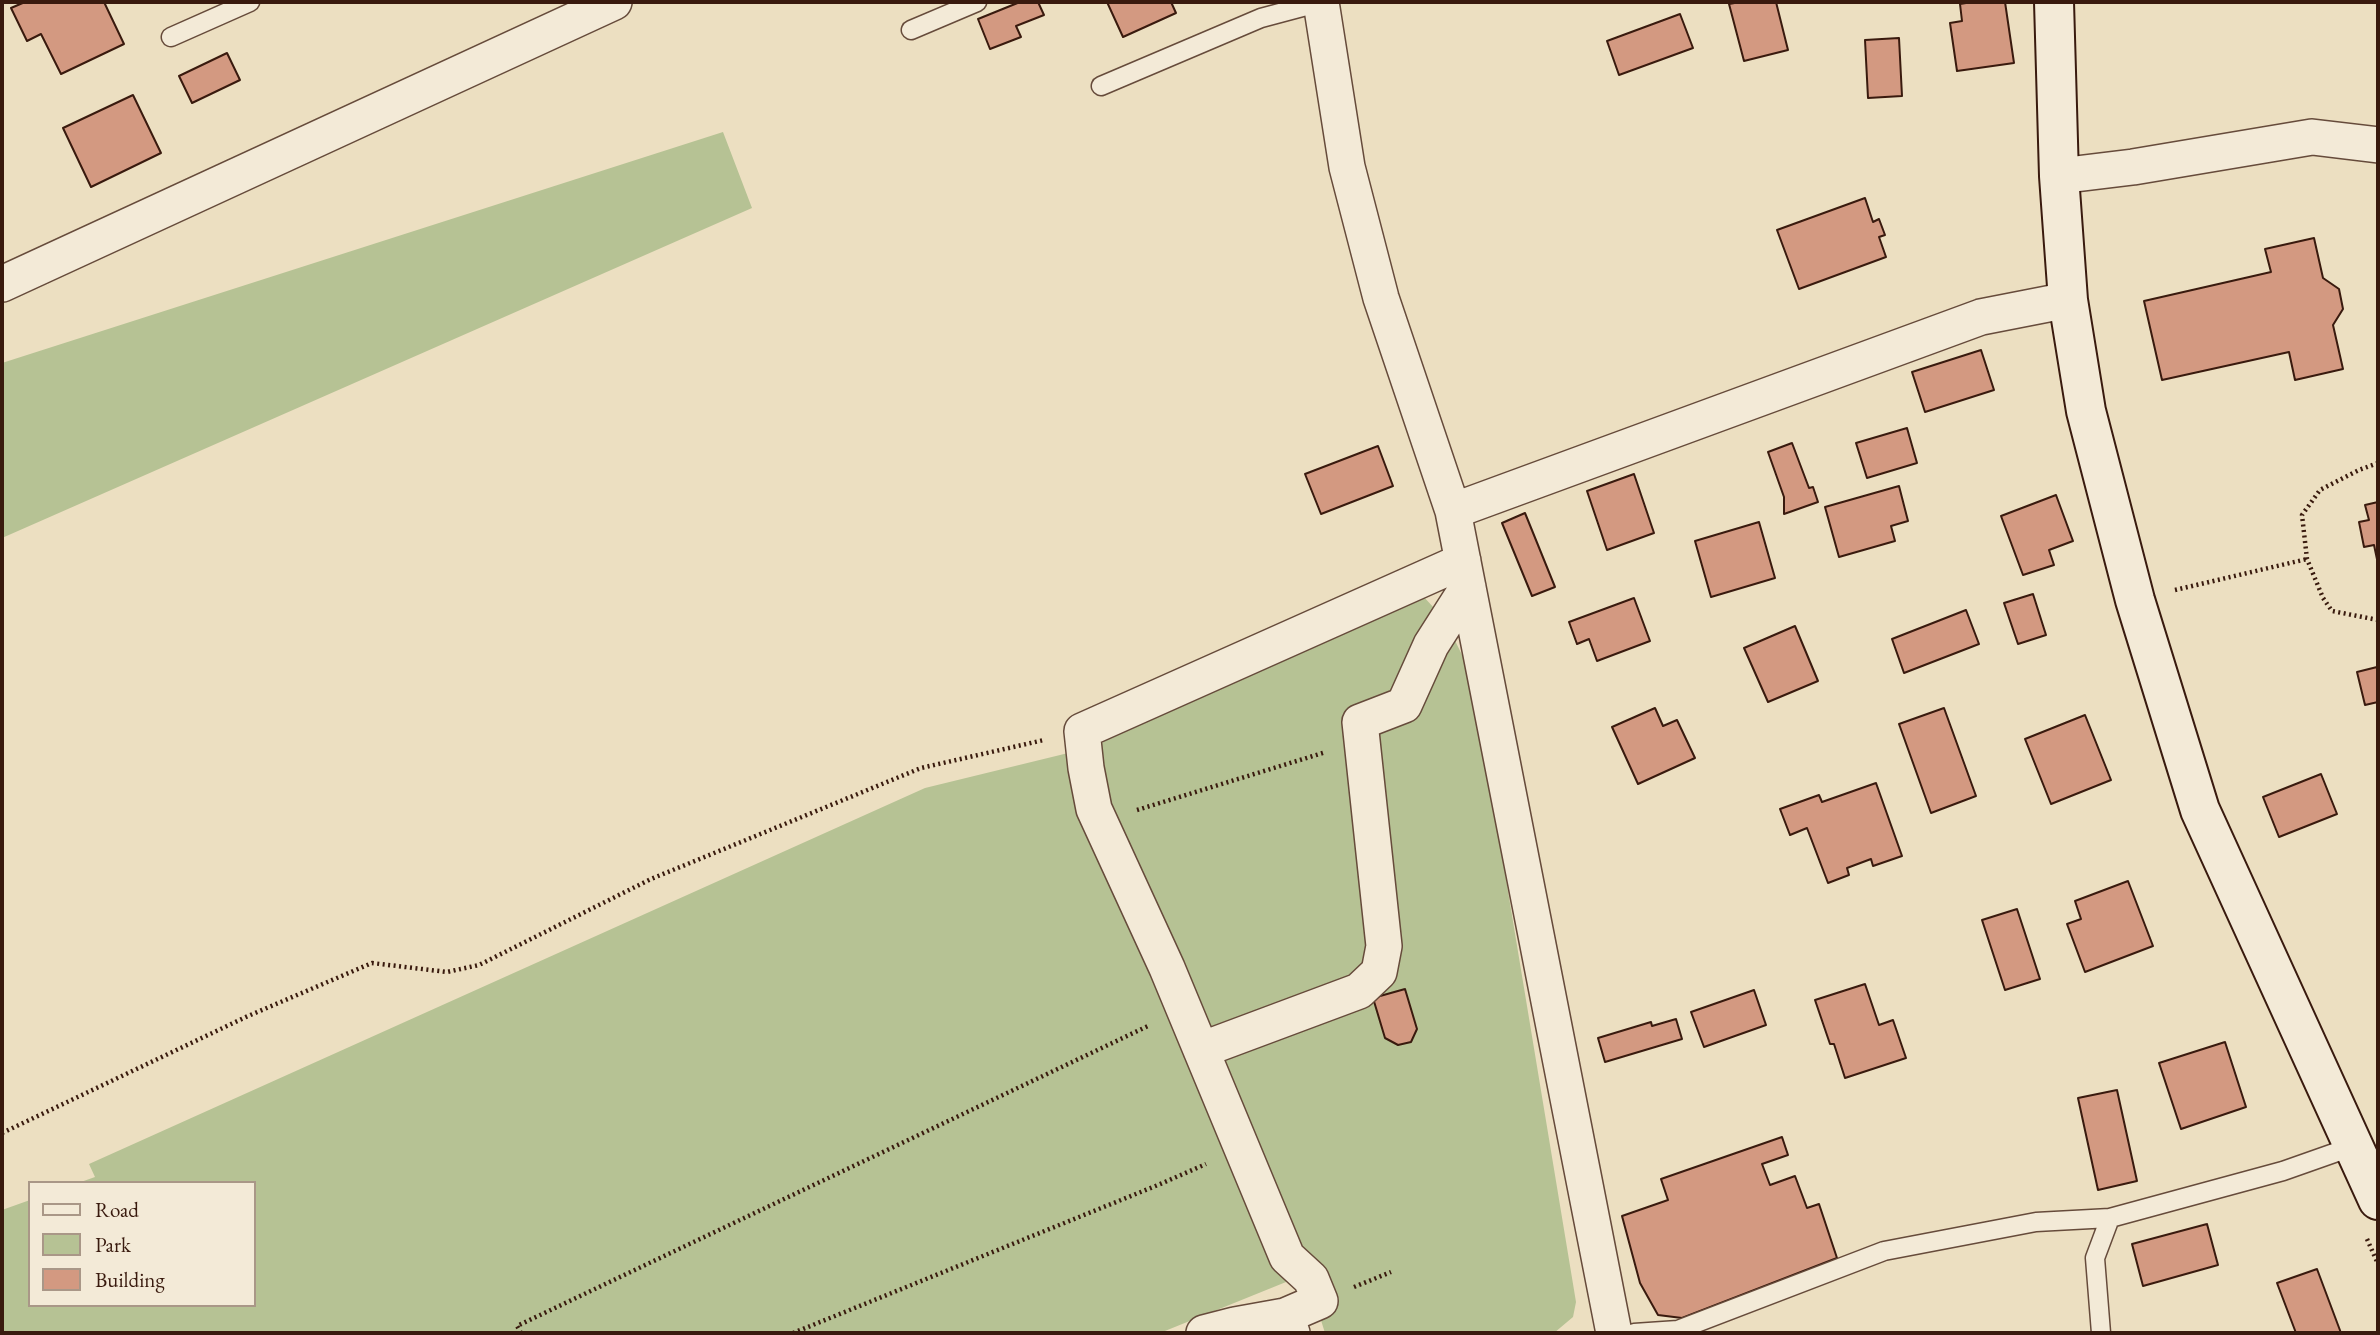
<!DOCTYPE html>
<html>
<head>
<meta charset="utf-8">
<style>
	body { margin:0 }
	#map { position:relative; width:2380px; height:1335px; overflow:hidden; background:#ecdfc1; font-family:"EB Garamond",serif }
	canvas { display:block }
	.frame { position:absolute; inset:0; border:4px solid #391a0e; pointer-events:none }
	.legend { position:absolute; left:28px; top:1181px; width:228px; height:126px; box-sizing:border-box; background:#f3ead7; border:2px solid #a99787; margin:0; padding:9px 12px; list-style:none; font-size:21px; color:#391a0e }
	.legend li { display:flex; align-items:center; gap:14px; height:35px }
	.legend b { width:35px; border:2px solid #a99787 }
</style>
</head>
<body>
<div id="map">
<canvas width="2380" height="1335"></canvas>
<div class="frame"></div>
<ul class="legend">
<li><b style="height:9px;background:#f3ead7"></b>Road</li>
<li><b style="height:19px;background:#b6c294"></b>Park</li>
<li><b style="height:19px;background:#d39981"></b>Building</li>
</ul>
</div>
<script>
const context = document.querySelector('canvas').getContext('2d');
context.lineJoin = 'round';
function fillPath(path, color) { context.fillStyle = color; context.fill(path, 'evenodd'); }
const toPath = rows => new Path2D(rows.map(r => 'M' + r).join(''));
function strokePath(path, color, width, dash) { context.strokeStyle = color; context.lineWidth = width; context.lineCap = dash ? 'butt' : 'round'; context.setLineDash(dash || []); context.stroke(path); }
fillPath(toPath([
	[723,132,752,208,2,538,2,363],
	[1423,596,1445,620,1463,657,1502,855,1576,1302,1573,1317,1554,1333,1325,1333,1314,1298,1291,1280,1160,1333,2,1333,2,1210,30,1200,30,1305,254,1305,254,1183,78,1183,95,1177,89,1164,925,788,1101,745,1116,725]
]), '#b6c294');
const building = toPath([
	[25,2,104,2,124,44,61,74,41,34,27,41,11,8,25,2],
	[1020,2,1038,2,1044,15,1016,26,1021,37,990,49,978,19,1020,2],
	[1107,2,1171,2,1176,13,1123,37,1107,2],
	[1740,2,1776,2,1788,50,1744,61,1729,4,1740,2],
	[1972,2,2005,2,2014,63,1957,71,1950,23,1962,21,1960,4,1972,2],
	[1680,14,1693,48,1619,75,1607,41,1680,14],
	[1899,38,1902,96,1868,98,1865,40,1899,38],
	[227,53,240,80,192,103,179,76,227,53],
	[133,95,161,153,91,187,63,128,133,95],
	[1865,198,1873,222,1879,219,1885,235,1879,237,1886,257,1799,289,1777,230,1865,198],
	[2314,238,2323,278,2339,289,2343,309,2333,325,2343,369,2295,380,2289,352,2162,380,2144,301,2271,272,2265,249,2314,238],
	[1981,350,1994,390,1925,412,1912,372,1981,350],
	[1907,428,1917,463,1867,478,1856,443,1907,428],
	[1792,443,1809,488,1813,487,1818,502,1784,514,1784,497,1768,452,1792,443],
	[1378,446,1393,486,1321,514,1305,474,1378,446],
	[1634,474,1654,533,1607,550,1587,491,1634,474],
	[1899,486,1908,521,1891,526,1895,541,1839,557,1825,507,1899,486],
	[2056,495,2073,541,2049,550,2054,565,2023,575,2001,516,2056,495],
	[2378,502,2378,564,2374,545,2364,547,2359,522,2369,520,2365,505,2378,502],
	[1525,513,1555,587,1532,596,1502,523,1525,513],
	[1759,522,1775,578,1711,597,1695,541,1759,522],
	[2033,594,2046,635,2018,644,2004,603,2033,594],
	[1634,598,1650,641,1597,661,1589,639,1577,644,1569,622,1634,598],
	[1966,610,1979,644,1904,673,1892,639,1966,610],
	[1795,626,1818,681,1768,702,1744,648,1795,626],
	[2377,667,2378,702,2365,705,2357,672,2377,667],
	[1655,708,1663,726,1677,720,1695,758,1638,784,1612,727,1655,708],
	[1944,708,1976,796,1931,813,1899,724,1944,708],
	[2085,715,2111,780,2051,804,2025,739,2085,715],
	[2321,774,2337,814,2279,837,2263,797,2321,774],
	[1876,783,1902,856,1873,866,1871,859,1847,868,1849,875,1828,883,1807,828,1790,835,1780,809,1819,795,1822,802,1876,783],
	[2128,881,2153,946,2085,972,2067,924,2081,919,2075,901,2128,881],
	[2017,909,2040,979,2005,990,1982,920,2017,909],
	[1865,984,1879,1025,1893,1020,1906,1058,1845,1078,1834,1044,1830,1044,1815,1000,1865,984],
	[1405,989,1417,1029,1411,1042,1398,1045,1385,1038,1373,998,1405,989],
	[1754,990,1766,1025,1704,1047,1691,1012,1754,990],
	[1676,1019,1682,1039,1605,1062,1598,1038,1651,1022,1652,1026,1676,1019],
	[2225,1042,2246,1107,2181,1129,2159,1063,2225,1042],
	[2117,1090,2137,1181,2098,1190,2078,1098,2117,1090],
	[1782,1137,1788,1155,1762,1164,1770,1185,1795,1176,1807,1208,1819,1204,1837,1258,1682,1318,1658,1315,1640,1283,1622,1216,1668,1200,1661,1179,1782,1137],
	[2207,1224,2218,1265,2143,1286,2132,1244,2207,1224],
	[2317,1269,2341,1333,2296,1333,2277,1283,2317,1269]
]);
fillPath(building, '#d39981');
strokePath(building, '#391a0e', 2);
const lane = toPath([
	[911,30,977,2],
	[171,37,250,2],
	[1101,86,1261,18,1321,2],
	[1634,1333,1678,1330,1884,1251,2036,1222,2110,1218],
	[2101,1333,2095,1258,2110,1218,2283,1171,2354,1146]
]);
const street = toPath([
	[1321,2,1347,167,1381,298,1453,511,1614,1333],
	[2059,176,2133,167,2312,137,2378,145],
	[2,284,614,2],
	[1453,511,1981,317,2068,300],
	[1201,1050,1359,991,1379,972,1384,946,1360,722,1404,705,1431,645,1468,587],
	[1285,1316,1320,1301,1311,1279,1287,1257,1167,968,1094,809,1086,768,1082,731,1463,561],
	[1204,1333,1235,1325,1285,1316,1292,1333]
]);
const secondary = toPath([
	[2054,2,2059,176,2068,300,2086,411,2135,600,2200,810,2378,1200]
]);
strokePath(lane, '#664b3b', 21);
strokePath(street, '#664b3b', 38);
strokePath(secondary, '#391a0e', 42);
strokePath(toPath([
	[2378,463,2359,470,2320,490,2302,515,2307,559,2323,598,2332,611,2378,620],
	[2175,590,2307,559],
	[1137,810,1326,752],
	[2,1133,248,1016,372,963,447,972,479,965,651,879,921,768,1044,740],
	[2367,1239,2378,1264],
	[1354,1287,1391,1272],
	[521,1333,517,1326,1148,1026],
	[793,1333,1158,1185,1206,1164]
]), '#391a0e', 4.5, [2, 3.5]);
strokePath(lane, '#f3ead7', 18);
strokePath(street, '#f3ead7', 35);
strokePath(secondary, '#f3ead7', 38);
</script>
</body>
</html>
